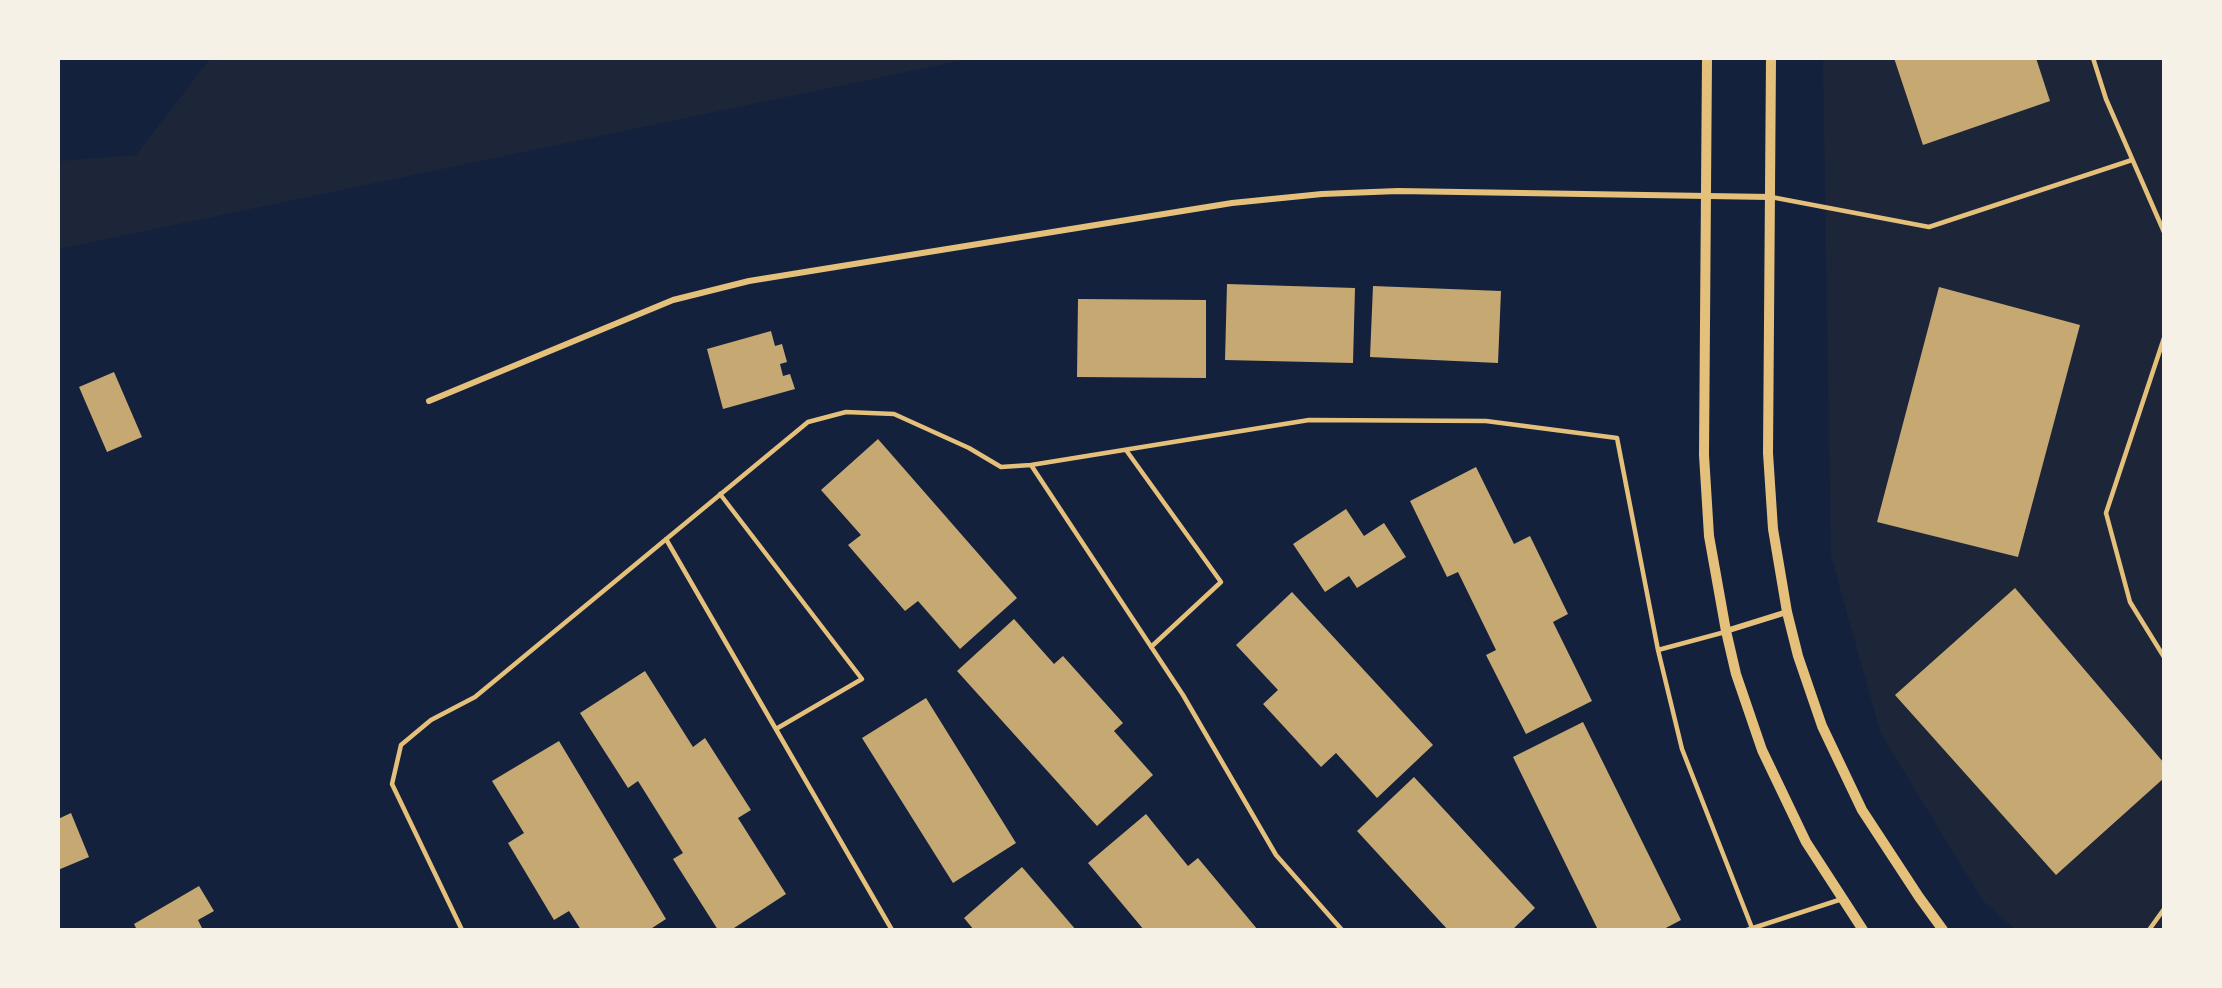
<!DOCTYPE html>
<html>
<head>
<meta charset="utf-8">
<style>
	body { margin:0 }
	#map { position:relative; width:2222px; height:988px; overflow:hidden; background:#14213d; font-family:Roboto,sans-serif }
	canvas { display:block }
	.frame { position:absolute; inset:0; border:60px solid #f6f1e7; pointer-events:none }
</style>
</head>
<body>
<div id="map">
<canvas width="2222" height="988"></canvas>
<div class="frame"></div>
</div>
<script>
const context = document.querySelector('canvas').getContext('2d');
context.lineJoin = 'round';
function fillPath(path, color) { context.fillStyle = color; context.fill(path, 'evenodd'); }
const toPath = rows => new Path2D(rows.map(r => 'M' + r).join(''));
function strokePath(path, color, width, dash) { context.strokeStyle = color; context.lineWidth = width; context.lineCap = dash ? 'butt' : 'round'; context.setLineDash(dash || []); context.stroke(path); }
fillPath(toPath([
	[210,59,210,58,968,59,59,249,59,161,136,155],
	[1823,59,2163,59,2163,929,2015,929,1983,901,1881,734,1831,556]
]), '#1d2539');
fillPath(toPath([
	[1894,58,2036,58,2050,101,1923,145],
	[1227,284,1355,288,1353,363,1225,360],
	[1373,286,1501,291,1498,363,1370,357],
	[1939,287,2080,325,2018,557,1877,522],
	[1078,299,1206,300,1206,378,1077,377],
	[771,331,775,346,782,344,787,362,780,364,783,376,790,374,795,389,723,409,707,349],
	[114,372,142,437,107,452,79,387],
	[878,439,1017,598,960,649,918,601,905,611,848,545,861,535,821,490],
	[1476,467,1514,544,1530,536,1568,614,1553,622,1592,701,1526,734,1486,655,1496,650,1458,572,1447,577,1410,501],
	[1346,509,1364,536,1384,523,1406,557,1357,588,1349,576,1325,592,1293,544],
	[2015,588,2164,763,2164,778,2056,875,1895,695],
	[1292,592,1433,745,1377,798,1336,753,1321,767,1263,704,1278,690,1236,645],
	[1014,619,1054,664,1063,656,1123,723,1114,731,1153,775,1097,826,957,671],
	[645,671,693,747,705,738,751,810,738,818,786,894,731,930,718,930,673,859,683,853,638,781,628,788,580,713],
	[926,698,1016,843,953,883,862,738],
	[1583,722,1681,920,1662,930,1598,930,1513,757],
	[559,741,666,919,649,930,581,930,569,911,554,920,508,843,524,833,492,781],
	[1414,777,1535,908,1512,930,1448,930,1357,831],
	[71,813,89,857,58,870,58,819],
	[1146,814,1188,866,1198,858,1258,930,1144,930,1088,863],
	[1022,867,1076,930,974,930,964,918],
	[199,886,214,911,198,920,203,930,137,930,134,924]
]), '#c6a872');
strokePath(toPath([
	[2093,58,2106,99,2164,232],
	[1771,197,1929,227,2132,160],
	[2164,338,2106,513,2130,602,2164,657],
	[1126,450,1221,582,1151,647],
	[1031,465,1183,695,1276,855,1342,930],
	[720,494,862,679,776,729],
	[666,539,892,930],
	[1658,650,1725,632],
	[462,930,392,784,401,745,431,720,475,697,808,422,846,412,894,414,969,448,1001,467,1031,465,1309,420,1486,421,1617,438,1658,650,1682,749,1752,928],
	[1747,930,1842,899],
	[2149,930,2164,909]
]), '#e5c07b', 4.5);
strokePath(toPath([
	[429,401,673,300,749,281,1232,203,1322,194,1398,191,1770,197],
	[1726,631,1787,612]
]), '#e5c07b', 6);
strokePath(toPath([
	[1707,58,1704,455,1709,536,1726,631,1736,674,1762,750,1806,842,1863,930],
	[1771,58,1768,453,1773,529,1787,612,1798,656,1822,726,1862,810,1919,897,1943,930]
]), '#e5c07b', 10);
</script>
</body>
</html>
